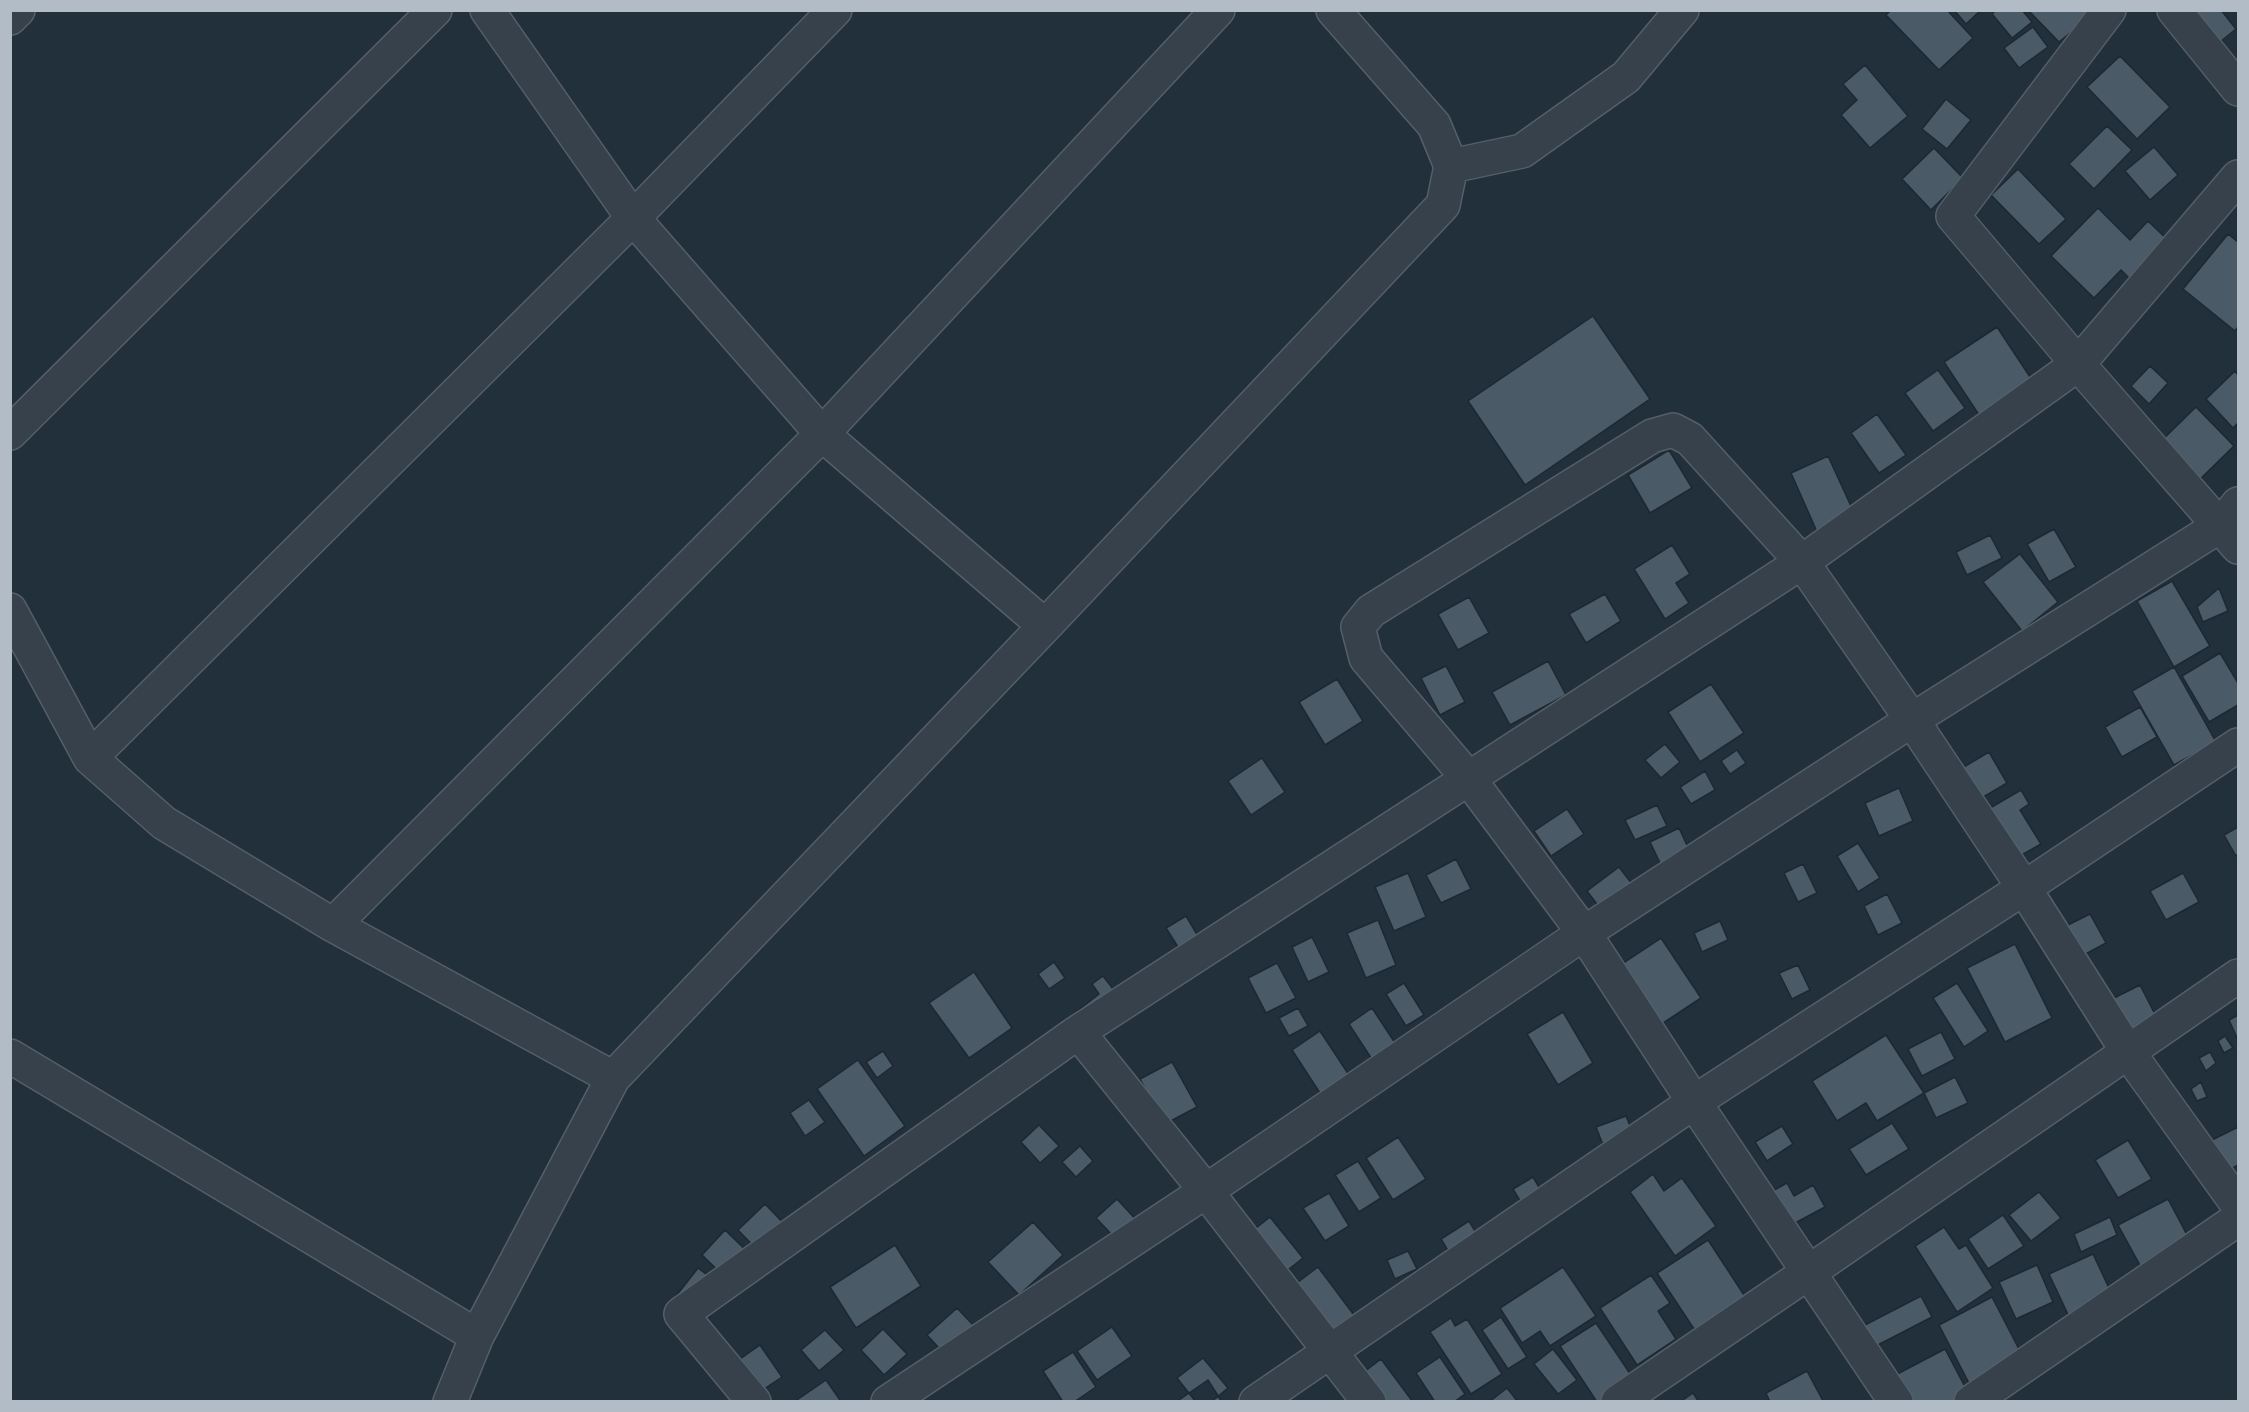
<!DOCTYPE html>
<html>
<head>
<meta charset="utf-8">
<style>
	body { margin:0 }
	#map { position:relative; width:2249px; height:1412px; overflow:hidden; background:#22303b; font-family:"Golos Text",sans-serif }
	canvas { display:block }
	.frame { position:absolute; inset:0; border:12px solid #b1bcc7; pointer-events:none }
</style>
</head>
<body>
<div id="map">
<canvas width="2249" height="1412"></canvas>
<div class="frame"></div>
</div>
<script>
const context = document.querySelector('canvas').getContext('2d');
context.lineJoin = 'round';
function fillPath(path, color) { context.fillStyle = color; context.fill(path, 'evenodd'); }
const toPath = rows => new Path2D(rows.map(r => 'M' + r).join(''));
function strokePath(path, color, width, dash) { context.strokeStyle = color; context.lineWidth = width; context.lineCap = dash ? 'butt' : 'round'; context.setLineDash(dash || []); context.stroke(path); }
const building = toPath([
	[1891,10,1947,10,1973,38,1939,70,1886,15,1891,10],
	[1954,10,1981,10,1966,24,1954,10],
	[1996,10,2022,10,2032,22,2012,38,1992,14,1996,10],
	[2028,10,2093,10,2078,41,2070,33,2059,42,2028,10],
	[2200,10,2221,10,2236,29,2204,55,2181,26,2200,10],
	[2033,27,2048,47,2019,68,2004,48,2033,27],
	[2120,56,2170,107,2137,139,2087,87,2120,56],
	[1865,65,1908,116,1870,148,1841,115,1857,100,1843,84,1865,65],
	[1946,99,1971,120,1947,149,1922,129,1946,99],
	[2107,126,2132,150,2094,189,2069,164,2107,126],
	[2154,147,2178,175,2150,200,2125,171,2154,147],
	[1934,148,1963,178,1931,210,1902,179,1934,148],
	[2018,169,2066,219,2039,244,1991,195,2018,169],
	[2098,208,2130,240,2148,221,2173,245,2135,284,2121,270,2094,298,2051,256,2098,208],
	[2228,234,2238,242,2238,327,2235,331,2183,289,2228,234],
	[1593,316,1650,399,1525,485,1468,401,1593,316],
	[1997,327,2038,389,1985,424,1944,362,1997,327],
	[2150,366,2168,383,2149,404,2131,386,2150,366],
	[1938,370,1965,408,1933,431,1905,393,1938,370],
	[2235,371,2238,375,2238,423,2233,428,2206,399,2235,371],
	[2196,407,2234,446,2192,487,2154,448,2196,407],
	[1877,414,1906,455,1879,473,1851,433,1877,414],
	[1669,450,1692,488,1650,513,1628,475,1669,450],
	[1828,456,1856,517,1818,534,1791,473,1828,456],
	[2054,529,2076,567,2049,582,2027,544,2054,529],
	[1990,535,2002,558,1967,575,1956,552,1990,535],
	[1672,545,1690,574,1676,583,1689,603,1665,619,1634,569,1672,545],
	[2020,554,2058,602,2022,631,1983,582,2020,554],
	[2172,581,2210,646,2174,667,2137,601,2172,581],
	[2219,588,2228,611,2203,622,2197,607,2219,588],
	[1605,594,1621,621,1586,643,1569,614,1605,594],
	[1469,597,1489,633,1458,650,1438,614,1469,597],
	[2220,653,2238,683,2238,705,2209,722,2182,676,2220,653],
	[1548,661,1566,695,1510,725,1492,692,1548,661],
	[1446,666,1465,702,1440,715,1421,678,1446,666],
	[2174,667,2216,742,2174,765,2132,691,2174,667],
	[1337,679,1363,721,1325,745,1299,702,1337,679],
	[1711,684,1744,733,1700,762,1668,712,1711,684],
	[2140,707,2157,737,2122,757,2105,727,2140,707],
	[1665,744,1680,762,1661,778,1645,760,1665,744],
	[1737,750,1746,763,1730,774,1721,761,1737,750],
	[1989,752,2007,783,1980,799,1962,768,1989,752],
	[1262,758,1285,792,1251,815,1228,781,1262,758],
	[1705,771,1715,790,1691,804,1680,787,1705,771],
	[1899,788,1913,821,1879,836,1865,803,1899,788],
	[2021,790,2029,804,2020,810,2041,844,1999,868,1971,819,2021,790],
	[1657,805,1667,826,1635,840,1625,820,1657,805],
	[1567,809,1584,834,1551,856,1534,831,1567,809],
	[2238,827,2238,854,2236,856,2224,835,2238,827],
	[1679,828,1691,854,1662,867,1650,842,1679,828],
	[1858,843,1880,878,1858,892,1837,856,1858,843],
	[1456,859,1471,889,1441,903,1426,875,1456,859],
	[1803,864,1817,893,1798,902,1784,873,1803,864],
	[1619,867,1642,897,1609,920,1587,891,1619,867],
	[1408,873,1426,917,1394,931,1375,887,1408,873],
	[2183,873,2199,902,2166,920,2150,891,2183,873],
	[1887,894,1902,923,1878,935,1864,906,1887,894],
	[2090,914,2106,943,2082,956,2066,926,2090,914],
	[1186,916,1204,946,1185,958,1166,928,1186,916],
	[1378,920,1396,965,1366,978,1347,933,1378,920],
	[1720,921,1728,940,1702,952,1694,933,1720,921],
	[1312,937,1329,972,1308,982,1292,947,1312,937],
	[1661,938,1701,998,1645,1035,1605,975,1661,938],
	[2015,944,2052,1018,2005,1042,1967,968,2015,944],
	[1054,962,1065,978,1049,989,1038,974,1054,962],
	[1277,963,1296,998,1266,1013,1248,978,1277,963],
	[1798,965,1810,990,1792,999,1779,973,1798,965],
	[974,972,1012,1028,969,1058,929,1003,974,972],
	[1103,976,1127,1007,1091,1034,1075,1013,1099,994,1092,984,1103,976],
	[1404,983,1424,1015,1406,1026,1386,994,1404,983],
	[1957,983,1988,1031,1964,1047,1933,998,1957,983],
	[2140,985,2160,1024,2132,1038,2112,999,2140,985],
	[1298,1008,1308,1026,1289,1036,1279,1018,1298,1008],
	[1372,1008,1399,1049,1375,1064,1349,1024,1372,1008],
	[1563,1012,1593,1063,1558,1085,1527,1034,1563,1012],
	[2238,1015,2238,1040,2229,1020,2238,1015],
	[1320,1031,1349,1075,1320,1093,1292,1050,1320,1031],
	[1941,1032,1955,1059,1922,1076,1908,1049,1941,1032],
	[1886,1035,1924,1093,1877,1121,1866,1103,1837,1121,1812,1081,1886,1035],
	[2225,1036,2233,1048,2224,1053,2218,1041,2225,1036],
	[883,1051,893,1066,877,1078,866,1062,883,1051],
	[2210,1052,2216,1063,2206,1071,2199,1058,2210,1052],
	[858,1060,905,1126,864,1156,817,1089,858,1060],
	[1172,1062,1197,1107,1165,1124,1140,1079,1172,1062],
	[1955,1077,1968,1103,1936,1118,1924,1093,1955,1077],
	[2201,1082,2207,1097,2197,1101,2191,1089,2201,1082],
	[809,1100,825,1122,805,1136,790,1113,809,1100],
	[1626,1116,1639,1148,1609,1160,1596,1127,1626,1116],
	[1892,1123,1909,1149,1866,1175,1849,1149,1892,1123],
	[1039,1125,1059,1146,1040,1163,1021,1142,1039,1125],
	[1782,1126,1793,1144,1767,1161,1755,1142,1782,1126],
	[2238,1127,2238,1165,2228,1171,2212,1140,2238,1127],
	[1398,1137,1426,1179,1393,1200,1366,1158,1398,1137],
	[2128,1140,2152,1179,2118,1198,2095,1160,2128,1140],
	[1080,1146,1093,1161,1076,1177,1062,1162,1080,1146],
	[1358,1161,1381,1198,1359,1212,1335,1175,1358,1161],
	[1653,1174,1664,1191,1682,1178,1716,1226,1675,1256,1630,1192,1653,1174],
	[1533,1177,1546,1199,1526,1211,1513,1189,1533,1177],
	[1787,1183,1794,1196,1813,1185,1825,1207,1784,1229,1765,1195,1787,1183],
	[2039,1192,2061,1218,2031,1241,2009,1215,2039,1192],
	[1329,1193,1349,1226,1325,1241,1303,1208,1329,1193],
	[1117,1199,1151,1236,1131,1255,1096,1218,1117,1199],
	[2168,1199,2196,1252,2147,1278,2118,1225,2168,1199],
	[765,1204,796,1236,769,1262,738,1230,765,1204],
	[2003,1215,2024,1246,1988,1269,1968,1239,2003,1215],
	[1270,1217,1303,1258,1274,1281,1241,1240,1270,1217],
	[2110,1217,2117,1235,2081,1252,2074,1234,2110,1217],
	[1469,1221,1484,1246,1456,1264,1441,1239,1469,1221],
	[1033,1222,1063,1255,1019,1295,988,1262,1033,1222],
	[1944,1227,1959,1249,1966,1245,1993,1288,1957,1312,1915,1246,1944,1227],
	[725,1230,752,1256,729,1281,702,1255,725,1230],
	[1708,1240,1746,1298,1696,1332,1657,1273,1708,1240],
	[895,1245,921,1286,856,1328,830,1287,895,1245],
	[1408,1251,1417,1269,1395,1279,1387,1260,1408,1251],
	[2093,1254,2116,1303,2072,1323,2049,1274,2093,1254],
	[2037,1265,2053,1302,2016,1319,1999,1282,2037,1265],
	[1318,1267,1363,1327,1326,1354,1281,1295,1318,1267],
	[1563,1267,1596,1316,1550,1346,1540,1331,1522,1343,1500,1308,1563,1267],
	[698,1268,719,1284,669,1305,698,1268],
	[1651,1275,1670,1303,1658,1311,1676,1339,1637,1365,1600,1308,1651,1275],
	[1921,1296,1932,1317,1874,1347,1863,1326,1921,1296],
	[1992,1297,2021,1353,1972,1389,1939,1325,1992,1297],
	[957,1308,991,1344,961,1372,927,1335,957,1308],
	[1501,1317,1527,1357,1508,1369,1482,1330,1501,1317],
	[1451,1318,1455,1326,1467,1319,1502,1374,1471,1394,1430,1332,1451,1318],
	[1596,1323,1635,1381,1605,1402,1597,1402,1560,1346,1596,1323],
	[1112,1327,1132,1356,1097,1380,1077,1351,1112,1327],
	[883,1329,907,1354,884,1375,861,1350,883,1329],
	[825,1330,844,1350,819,1371,801,1350,825,1330],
	[760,1345,782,1377,764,1389,758,1380,739,1392,723,1371,760,1345],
	[1553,1349,1577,1380,1558,1394,1534,1364,1553,1349],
	[1945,1349,1973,1402,1893,1402,1882,1382,1945,1349],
	[1073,1352,1096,1387,1074,1402,1063,1402,1043,1371,1073,1352],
	[1440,1357,1465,1394,1454,1402,1435,1402,1416,1373,1440,1357],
	[1203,1358,1228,1388,1211,1402,1196,1402,1177,1378,1203,1358],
	[1381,1359,1413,1402,1360,1402,1347,1385,1381,1359],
	[1807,1371,1823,1401,1770,1402,1766,1393,1807,1371],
	[826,1380,840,1400,838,1402,794,1402,826,1380],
	[1208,1380,1222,1402,1176,1402,1208,1380],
	[1507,1388,1518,1402,1489,1402,1507,1388],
	[1693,1393,1699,1402,1680,1402,1693,1393]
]);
fillPath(building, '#4a5a67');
strokePath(building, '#1d2832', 1.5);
const minor = toPath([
	[487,10,633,218,822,434,1045,626],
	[2109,10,1953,216,2078,364,2238,547],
	[2174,10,2238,89],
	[10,18,18,10],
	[1451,166,1522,151,1626,77,1682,10],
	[10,433,435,10],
	[10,610,90,758,164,823,333,925,613,1078],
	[90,758,633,218,835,10],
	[333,925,822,434,1218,10],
	[1078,1032,1206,1191,1369,1402],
	[10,1056,477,1336,613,1078,1045,626,1443,205,1451,166,1434,125,1333,10],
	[450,1402,477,1336],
	[754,1402,681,1314,1078,1032,1802,562,2078,364,2238,177],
	[888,1402,1206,1191,1584,933,1912,720,2221,525,2238,504],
	[1256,1402,1694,1102,2024,888,2238,745],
	[1618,1402,1809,1272,2238,976],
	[1896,1402,1694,1102,1584,933,1469,779,1366,658,1358,627,1371,611,1652,436,1673,430,1690,439,1802,562,1912,720,2024,888,2128,1052,2238,1205],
	[1971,1402,2238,1219]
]);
strokePath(minor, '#545f69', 36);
strokePath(minor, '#36414b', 33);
</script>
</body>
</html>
